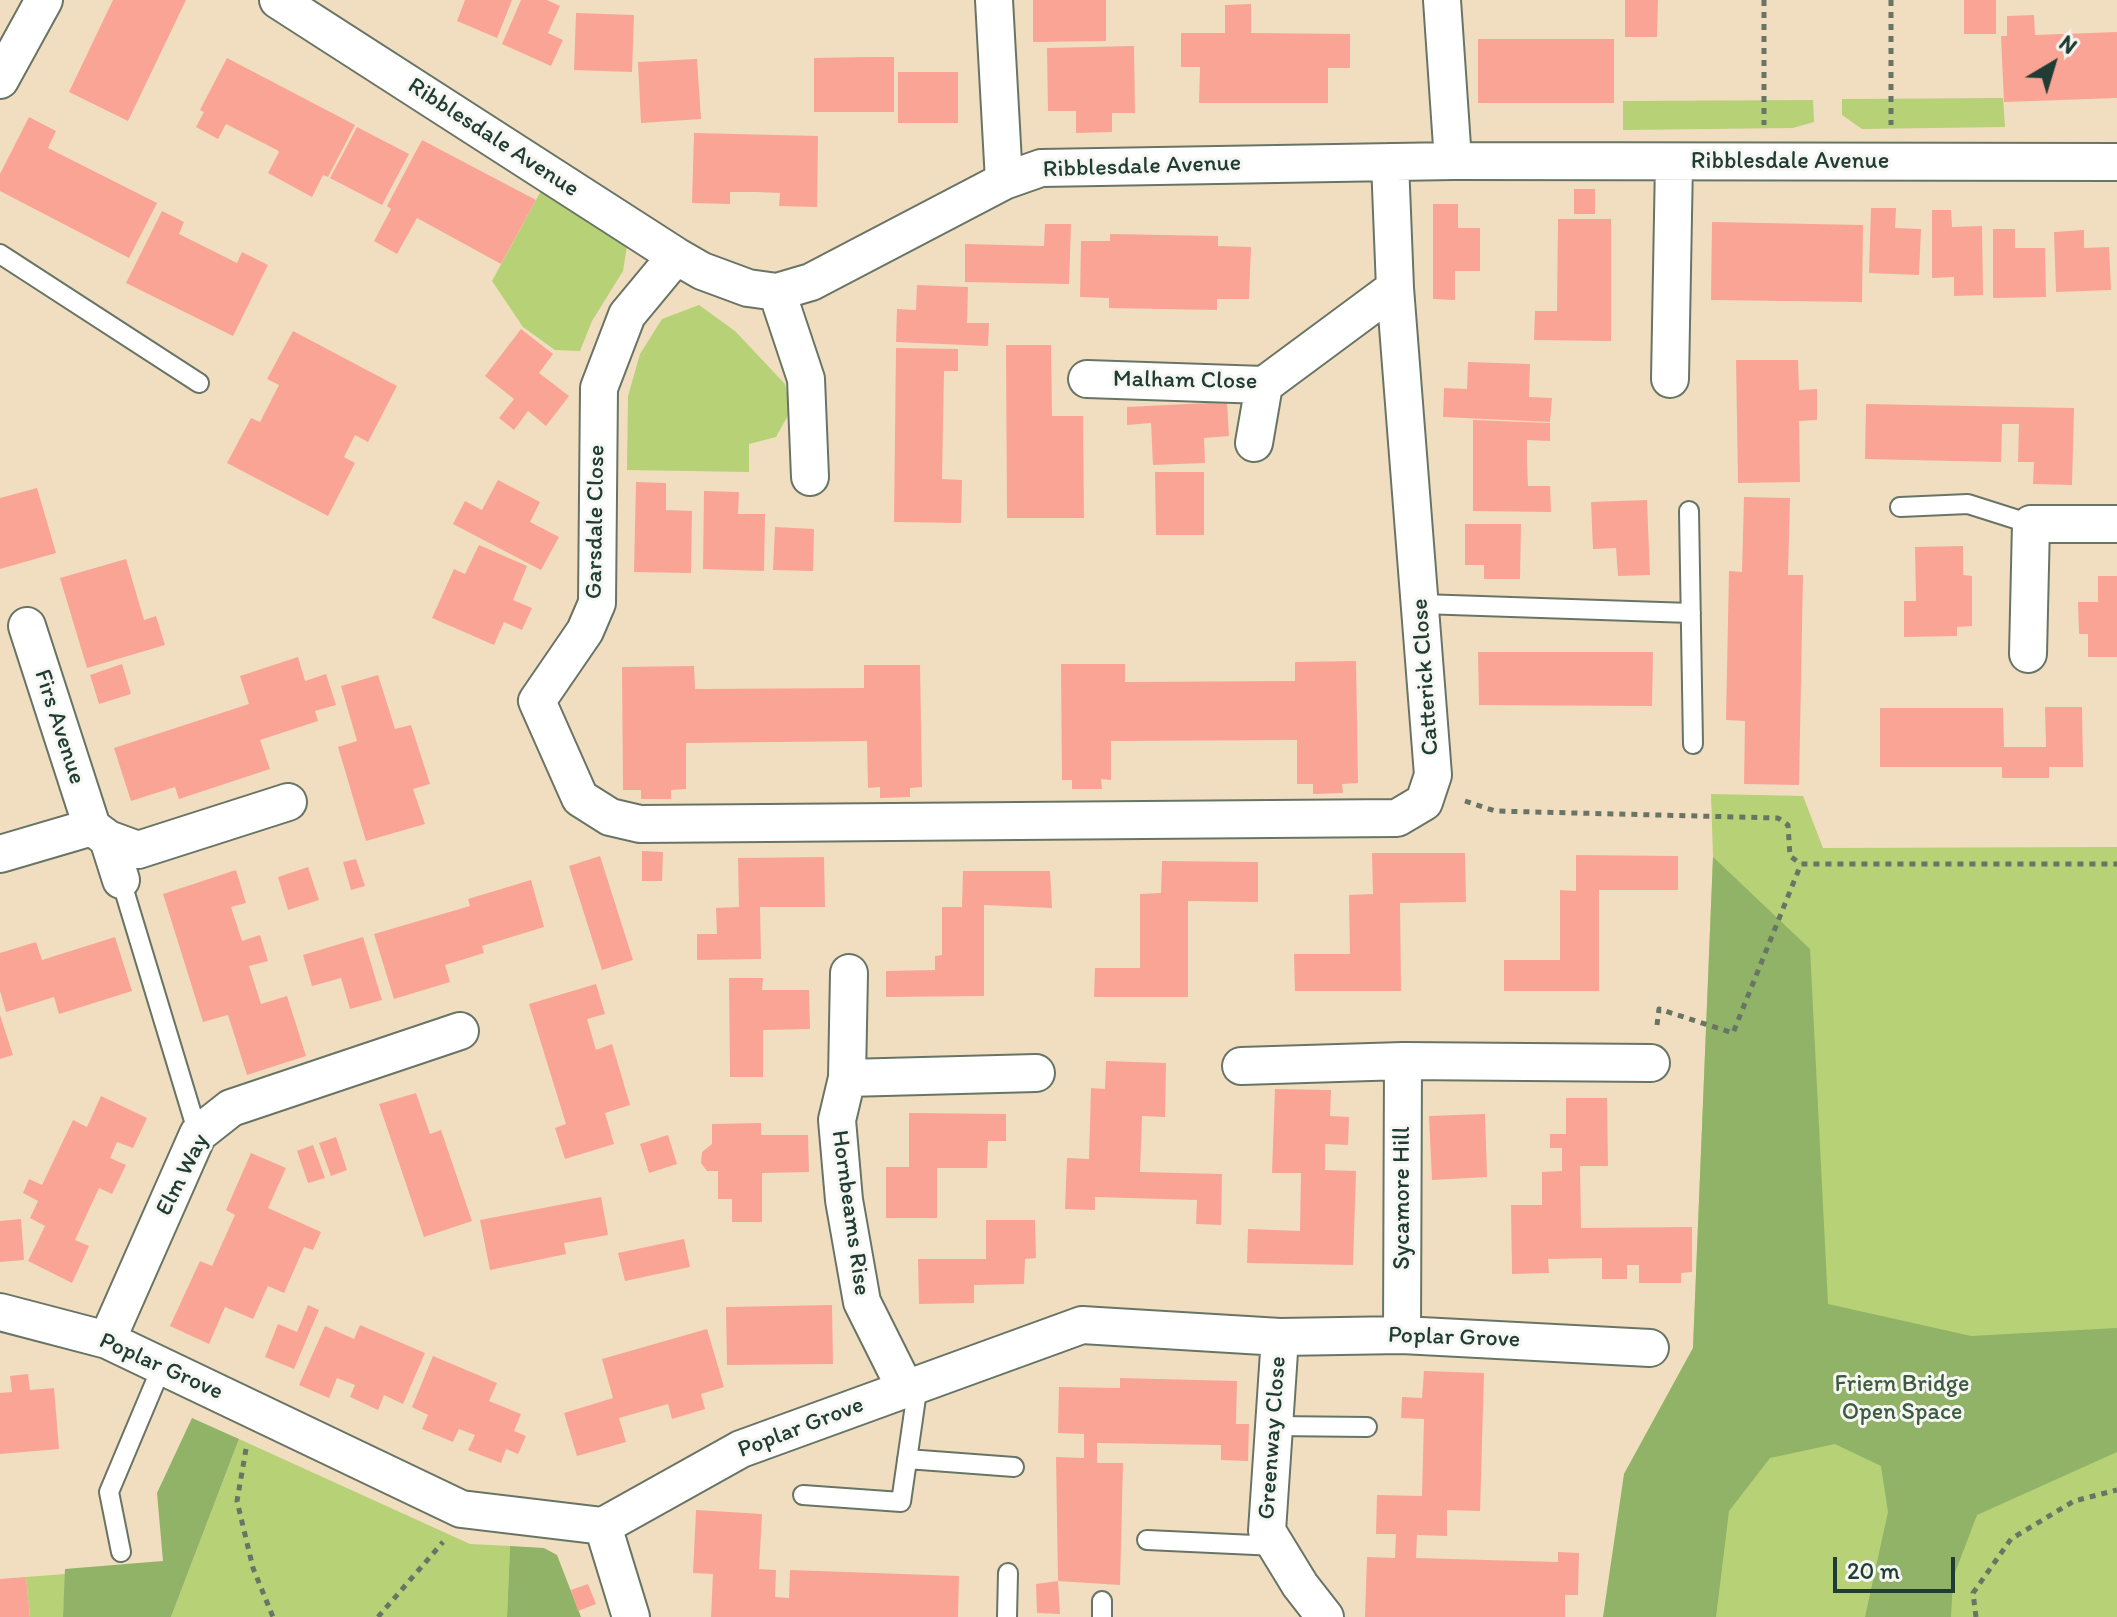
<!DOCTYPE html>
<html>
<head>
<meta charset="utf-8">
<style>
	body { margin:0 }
	#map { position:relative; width:2117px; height:1617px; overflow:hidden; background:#f1dec0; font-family:Itim,sans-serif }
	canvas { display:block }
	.north { position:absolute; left:2013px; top:24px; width:80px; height:80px; -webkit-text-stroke:6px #f6f6f2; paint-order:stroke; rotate:38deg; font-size:22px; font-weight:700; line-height:32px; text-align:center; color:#1f3d34 }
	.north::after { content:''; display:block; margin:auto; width:28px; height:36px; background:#1f3d34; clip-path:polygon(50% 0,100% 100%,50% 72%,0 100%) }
	.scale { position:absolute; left:1833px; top:1557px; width:122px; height:36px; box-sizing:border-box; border:4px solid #1f3d34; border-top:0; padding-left:10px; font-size:24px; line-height:28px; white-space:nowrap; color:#1f3d34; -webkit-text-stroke:6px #f6f6f2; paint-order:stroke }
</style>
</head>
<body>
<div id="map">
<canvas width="2117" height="1617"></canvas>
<div class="north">N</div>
<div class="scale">20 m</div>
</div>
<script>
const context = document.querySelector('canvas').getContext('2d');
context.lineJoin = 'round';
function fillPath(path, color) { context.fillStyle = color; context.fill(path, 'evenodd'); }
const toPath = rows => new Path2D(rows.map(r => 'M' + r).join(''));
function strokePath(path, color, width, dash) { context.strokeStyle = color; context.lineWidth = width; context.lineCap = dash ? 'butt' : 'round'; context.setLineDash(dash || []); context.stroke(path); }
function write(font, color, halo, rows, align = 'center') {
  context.font = font + ' Itim,sans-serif'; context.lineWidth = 6; context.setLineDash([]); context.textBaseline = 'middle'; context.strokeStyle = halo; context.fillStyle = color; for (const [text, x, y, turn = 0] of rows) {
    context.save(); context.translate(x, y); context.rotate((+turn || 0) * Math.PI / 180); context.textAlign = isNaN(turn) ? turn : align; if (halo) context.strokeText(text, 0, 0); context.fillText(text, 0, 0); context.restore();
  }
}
fillPath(toPath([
	[2003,98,2005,127,1862,129,1842,115,1842,99],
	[1813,100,1814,122,1793,128,1623,130,1623,101],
	[541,191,627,246,623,271,592,321,580,351,555,350,523,327,492,281],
	[699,305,735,331,785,384,791,410,776,437,749,444,749,472,627,470,628,396,640,354,662,319],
	[1711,794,1803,796,1823,848,2117,847,2117,1617,1661,1617,1624,1474,1693,1348,1713,857],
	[239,1439,470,1544,510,1546,507,1617,171,1617],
	[66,1574,63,1617,30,1617,26,1577]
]), '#b6d176');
fillPath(toPath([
	[1713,857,1810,949,1828,1304,1971,1336,2117,1328,2117,1452,1977,1515,1953,1578,1951,1617,1865,1617,1888,1512,1881,1466,1835,1444,1770,1458,1729,1511,1716,1617,1603,1617,1624,1474,1693,1348],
	[192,1418,239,1439,171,1617,63,1617,65,1569,163,1561,157,1493],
	[510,1546,544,1548,557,1555,581,1617,507,1617]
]), '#90b367');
fillPath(toPath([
	[113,0,186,0,128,121,69,92],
	[465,0,512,0,497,38,457,21],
	[521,0,547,0,560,6,548,33,563,40,551,66,502,44],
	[1033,0,1106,0,1106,41,1033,42],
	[1625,0,1658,0,1657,37,1625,37],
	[1964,0,1996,0,1996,34,1964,34],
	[1251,4,1251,33,1350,34,1350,68,1328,68,1328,103,1199,103,1200,67,1181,67,1181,33,1225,33,1225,5],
	[576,13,634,15,632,72,574,70],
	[2034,15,2035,35,2117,32,2117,98,2004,102,2001,36,2007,36,2007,16],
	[1478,39,1614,39,1614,103,1478,103],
	[1134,46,1135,113,1112,113,1112,132,1076,133,1076,111,1048,111,1047,48],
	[867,57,894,57,894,112,814,112,814,58],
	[227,58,355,125,328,177,323,175,312,197,268,173,279,152,277,150,226,124,218,139,196,127,204,112,200,110],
	[697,59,701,119,641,123,638,62],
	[898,72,958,72,958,123,898,123],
	[29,117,56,131,48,148,157,203,129,258,0,191,0,174],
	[357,127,409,154,382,205,330,178],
	[694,133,818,136,817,207,779,206,780,193,756,192,730,192,730,204,692,203],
	[422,140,536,200,501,264,417,218,397,254,374,241,391,209,387,206],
	[1574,189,1595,189,1595,214,1574,214],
	[1433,204,1458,204,1458,228,1480,228,1480,271,1455,271,1455,300,1433,299],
	[1871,208,1896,208,1895,228,1921,229,1919,275,1869,273],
	[1932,210,1951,210,1952,227,1982,226,1983,295,1954,296,1954,277,1932,278],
	[162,211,184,222,179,234,237,263,242,252,268,265,233,336,126,283],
	[1558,219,1611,219,1611,341,1534,340,1535,311,1557,311],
	[1712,222,1863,225,1862,302,1711,300],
	[1045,224,1071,224,1069,284,965,282,965,244,1044,246],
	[1993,229,2015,229,2015,248,2045,248,2046,297,1993,298],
	[2084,230,2084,248,2109,247,2111,290,2056,292,2054,232],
	[1110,234,1218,236,1218,246,1251,247,1249,299,1217,299,1217,310,1109,308,1109,298,1080,297,1081,241,1110,241],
	[917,285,968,287,967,323,989,323,988,346,896,342,897,309,916,310],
	[521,329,553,354,539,373,569,396,546,426,528,411,514,430,499,418,514,399,485,376],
	[293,331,397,386,368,442,355,435,344,457,355,463,328,516,227,463,251,418,260,422,279,385,267,379],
	[1006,345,1051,345,1052,416,1083,416,1084,518,1007,518],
	[896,348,958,349,958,371,944,371,942,479,962,480,961,523,894,522],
	[1736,360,1798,360,1799,390,1817,389,1817,420,1799,421,1800,482,1738,483],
	[1468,362,1530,364,1529,397,1552,398,1550,422,1443,417,1444,388,1467,389],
	[1227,402,1229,436,1204,438,1205,463,1153,465,1151,423,1127,425,1127,407],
	[1866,404,2074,408,2072,485,2033,484,2034,462,2018,462,2019,424,2002,424,2001,462,1865,459],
	[1473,420,1550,423,1550,441,1527,440,1527,464,1528,486,1550,486,1551,512,1473,511],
	[1155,472,1204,472,1204,535,1156,535],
	[498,480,540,502,530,522,559,537,541,570,453,524,465,501,482,510],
	[636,482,666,483,666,510,692,511,691,573,634,572],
	[37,488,56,553,0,569,0,498],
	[704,491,739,492,738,514,765,514,764,571,703,569],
	[1744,497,1790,498,1788,575,1803,575,1799,785,1744,784,1745,721,1726,720,1729,571,1742,572],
	[1647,500,1650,575,1618,576,1616,548,1593,549,1591,502],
	[1465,524,1521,524,1520,579,1484,579,1484,565,1465,565],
	[775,527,814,529,813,571,773,570],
	[479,545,527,566,513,600,532,608,522,630,504,622,494,645,432,618,454,569,465,574],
	[1963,546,1963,575,1972,576,1972,626,1957,627,1957,636,1904,637,1904,601,1916,601,1915,547],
	[126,559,144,620,156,616,165,645,87,668,60,578],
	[2098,576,2117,576,2117,657,2088,657,2088,634,2079,634,2078,602,2098,602],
	[1478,652,1653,652,1652,706,1479,705],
	[298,657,305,681,326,674,336,705,315,711,318,721,260,740,270,769,179,799,175,787,131,801,114,748,249,704,240,676],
	[1356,661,1358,783,1342,784,1343,793,1313,794,1313,784,1297,784,1297,740,1111,741,1111,780,1101,779,1102,789,1072,789,1072,780,1062,780,1061,664,1125,664,1125,682,1295,681,1295,662],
	[122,664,131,694,99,704,90,675],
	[864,665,920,665,922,787,910,788,910,797,880,798,880,787,868,788,867,741,686,743,686,789,671,790,671,799,641,799,641,790,623,790,622,667,694,666,695,689,864,688],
	[378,675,395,729,411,725,430,784,413,789,425,824,366,841,338,747,357,741,341,686],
	[2045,707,2082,707,2083,767,2049,767,2049,778,2002,778,2002,767,1880,767,1880,708,2003,708,2004,747,2046,747],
	[642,851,663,852,662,881,642,881],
	[1372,853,1465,853,1466,902,1400,903,1401,991,1295,991,1294,954,1350,954,1349,895,1373,894],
	[1576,855,1678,856,1678,890,1599,890,1599,991,1504,991,1504,960,1560,960,1560,890,1576,891],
	[600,856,633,960,602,970,569,866],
	[824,857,825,907,760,907,761,959,697,960,697,934,717,934,716,908,739,907,738,858],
	[356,859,365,886,351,890,343,862],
	[1162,861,1258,862,1258,902,1188,901,1188,997,1094,997,1095,968,1140,968,1140,894,1161,893],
	[308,867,319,900,288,910,278,877],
	[236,870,246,903,231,907,242,941,260,935,268,961,249,966,261,1004,287,996,306,1056,247,1075,228,1015,203,1022,163,894],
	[963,871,1050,871,1052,908,984,905,984,996,886,997,886,971,935,970,935,956,942,955,942,907,962,907],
	[531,880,544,927,482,946,484,953,445,965,450,982,394,999,374,934,470,906,468,899],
	[115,937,132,991,59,1014,54,997,6,1012,0,991,0,953,36,942,42,960],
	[363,937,382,1000,350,1009,341,978,312,986,303,955],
	[729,978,763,978,762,990,809,990,810,1029,763,1030,763,1077,730,1077],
	[596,984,605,1014,587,1019,596,1050,612,1044,630,1105,605,1113,614,1144,565,1159,555,1128,566,1124,529,1004],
	[0,1015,13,1055,0,1059],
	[1106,1061,1166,1063,1165,1117,1142,1116,1140,1172,1222,1174,1221,1225,1196,1224,1197,1200,1095,1197,1095,1210,1065,1209,1067,1158,1089,1159,1091,1088,1105,1089],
	[1275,1089,1331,1090,1330,1116,1349,1117,1348,1145,1325,1144,1325,1170,1356,1171,1353,1265,1247,1263,1248,1229,1300,1231,1301,1173,1272,1173],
	[416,1093,430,1134,441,1130,472,1221,424,1237,379,1104],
	[101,1096,147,1118,133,1148,117,1142,110,1158,126,1165,112,1194,99,1188,75,1240,89,1246,72,1283,28,1261,45,1226,30,1218,38,1201,23,1193,29,1179,42,1185,73,1120,87,1127],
	[1566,1098,1607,1098,1608,1166,1580,1166,1581,1228,1692,1227,1692,1272,1681,1273,1681,1283,1639,1283,1639,1265,1627,1265,1627,1279,1602,1279,1602,1258,1548,1259,1549,1273,1512,1274,1511,1205,1542,1205,1542,1172,1562,1171,1562,1148,1550,1148,1550,1134,1566,1134],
	[909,1113,1006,1114,1006,1141,988,1141,987,1168,937,1168,937,1218,886,1218,886,1167,909,1167],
	[1485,1114,1487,1177,1432,1180,1429,1116],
	[761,1123,761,1135,808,1135,809,1172,762,1173,762,1222,732,1222,732,1199,718,1199,718,1171,707,1171,701,1163,702,1152,712,1144,712,1124],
	[668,1135,677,1164,649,1173,640,1144],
	[336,1137,347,1170,331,1176,319,1143],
	[313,1145,325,1178,308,1183,297,1151],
	[251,1153,286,1168,268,1208,321,1232,313,1250,304,1247,284,1293,268,1286,253,1319,225,1307,209,1344,170,1326,200,1261,212,1266,235,1215,226,1210],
	[601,1197,608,1235,564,1243,566,1254,490,1270,480,1220],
	[21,1219,24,1260,0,1262,0,1221],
	[986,1220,1035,1220,1036,1258,1025,1259,1024,1284,974,1285,974,1303,919,1304,918,1259,986,1259],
	[684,1239,690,1267,625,1281,618,1253],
	[308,1305,319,1310,294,1369,265,1357,278,1324,297,1332],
	[832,1305,833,1364,727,1365,726,1307],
	[360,1325,425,1353,403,1404,384,1395,378,1410,350,1397,355,1385,337,1378,329,1398,299,1385,325,1326,354,1339],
	[707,1329,724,1387,701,1394,705,1409,672,1419,668,1404,619,1418,626,1442,577,1456,564,1413,613,1398,602,1359],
	[433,1356,497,1383,489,1401,521,1414,514,1431,526,1436,518,1454,506,1449,501,1463,468,1450,475,1435,459,1429,453,1442,422,1429,428,1415,412,1407],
	[1424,1371,1484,1373,1480,1511,1447,1510,1447,1536,1417,1535,1416,1558,1558,1562,1558,1552,1579,1553,1578,1595,1565,1595,1565,1617,1365,1617,1367,1557,1395,1558,1396,1534,1376,1534,1377,1495,1422,1496,1424,1419,1401,1418,1402,1397,1422,1398],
	[28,1374,30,1390,54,1388,59,1449,0,1454,0,1393,12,1392,10,1376],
	[1120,1378,1237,1381,1236,1424,1249,1424,1248,1461,1221,1460,1221,1445,1097,1443,1097,1463,1123,1463,1120,1585,1058,1581,1056,1457,1084,1458,1084,1434,1058,1433,1059,1387,1120,1388],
	[696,1510,762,1514,759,1569,776,1570,775,1597,789,1598,790,1570,959,1576,958,1617,711,1617,713,1574,693,1573],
	[26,1577,30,1617,0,1617,0,1579],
	[1058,1581,1060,1614,1037,1613,1036,1584],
	[588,1584,596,1604,578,1611,571,1590]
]), '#faa496');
const service = toPath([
	[0,254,199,383],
	[1900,507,1968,504,2031,524],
	[1689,511,1693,744],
	[1421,604,1691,613],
	[121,880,198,1134],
	[1274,1426,1367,1427],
	[907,1459,1014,1467],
	[803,1495,901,1502,918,1384],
	[1147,1540,1276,1546],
	[121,1552,109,1492,162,1366],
	[1102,1601,1102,1617],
	[1007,1617,1008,1573]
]);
const minor = toPath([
	[278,0,676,256,702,271,748,288,777,292,811,282,1004,181,1041,168,1453,161,2117,162],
	[994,0,1004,181],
	[1442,0,1453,161],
	[0,80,44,0],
	[676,256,627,315,599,388,597,603,585,631,537,701,580,798,610,817,640,824,1397,818,1424,802,1433,775,1395,288,1390,162],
	[777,292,806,379,810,477],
	[1087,379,1264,385,1395,288],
	[1670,379,1674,162],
	[1254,443,1264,385],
	[27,626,92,827],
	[2028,654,2031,524,2117,524],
	[108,839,138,850,288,802],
	[0,854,92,827,108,839,121,880],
	[849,973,847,1078,837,1120,844,1200,862,1302,905,1388],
	[1241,1066,1403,1061,1651,1063],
	[847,1078,1036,1073],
	[0,1312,107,1340,461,1509,603,1526,741,1449,1082,1325,1280,1337,1402,1335,1650,1348],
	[1402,1335,1403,1061],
	[1280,1337,1267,1531,1300,1585,1325,1617],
	[107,1340,198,1134,231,1108,460,1031],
	[603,1526,631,1617]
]);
strokePath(service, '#687565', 22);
strokePath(minor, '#687565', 40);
strokePath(toPath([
	[1764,0,1764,125],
	[1891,0,1891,125],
	[1465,801,1495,811,1778,818,1788,825,1790,856,1801,864,2117,864],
	[1657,1025,1659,1009,1733,1033,1801,864],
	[246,1449,237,1501,253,1568,273,1617],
	[378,1617,443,1542],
	[1976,1617,1973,1593,2011,1539,2074,1501,2117,1490]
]), '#687565', 5, [6, 6]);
strokePath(service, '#fff', 18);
strokePath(minor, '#fff', 36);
write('24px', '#1f3d34', '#f6f6f2', [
	["Ribblesdale Avenue",493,138,33],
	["Ribblesdale Avenue",1790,162],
	["Ribblesdale Avenue",1142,167,-2],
	["Malham Close",1185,381,1],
	["Garsdale Close",596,522,-89],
	["Catterick Close",1426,677,-94],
	["Firs Avenue",59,727,72],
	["Elm Way",183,1175,-63],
	["Sycamore Hill",1403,1198,-90],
	["Hornbeams Rise",850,1213,82],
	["Poplar Grove",1454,1338,2],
	["Poplar Grove",161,1367,24],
	["Poplar Grove",801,1428,-21],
	["Greenway Close",1273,1438,-86]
]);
write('24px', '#3d5b41', '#f6f6f2', [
	["Friern Bridge",1902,1385],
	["Open Space",1902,1413]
]);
</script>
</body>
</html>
